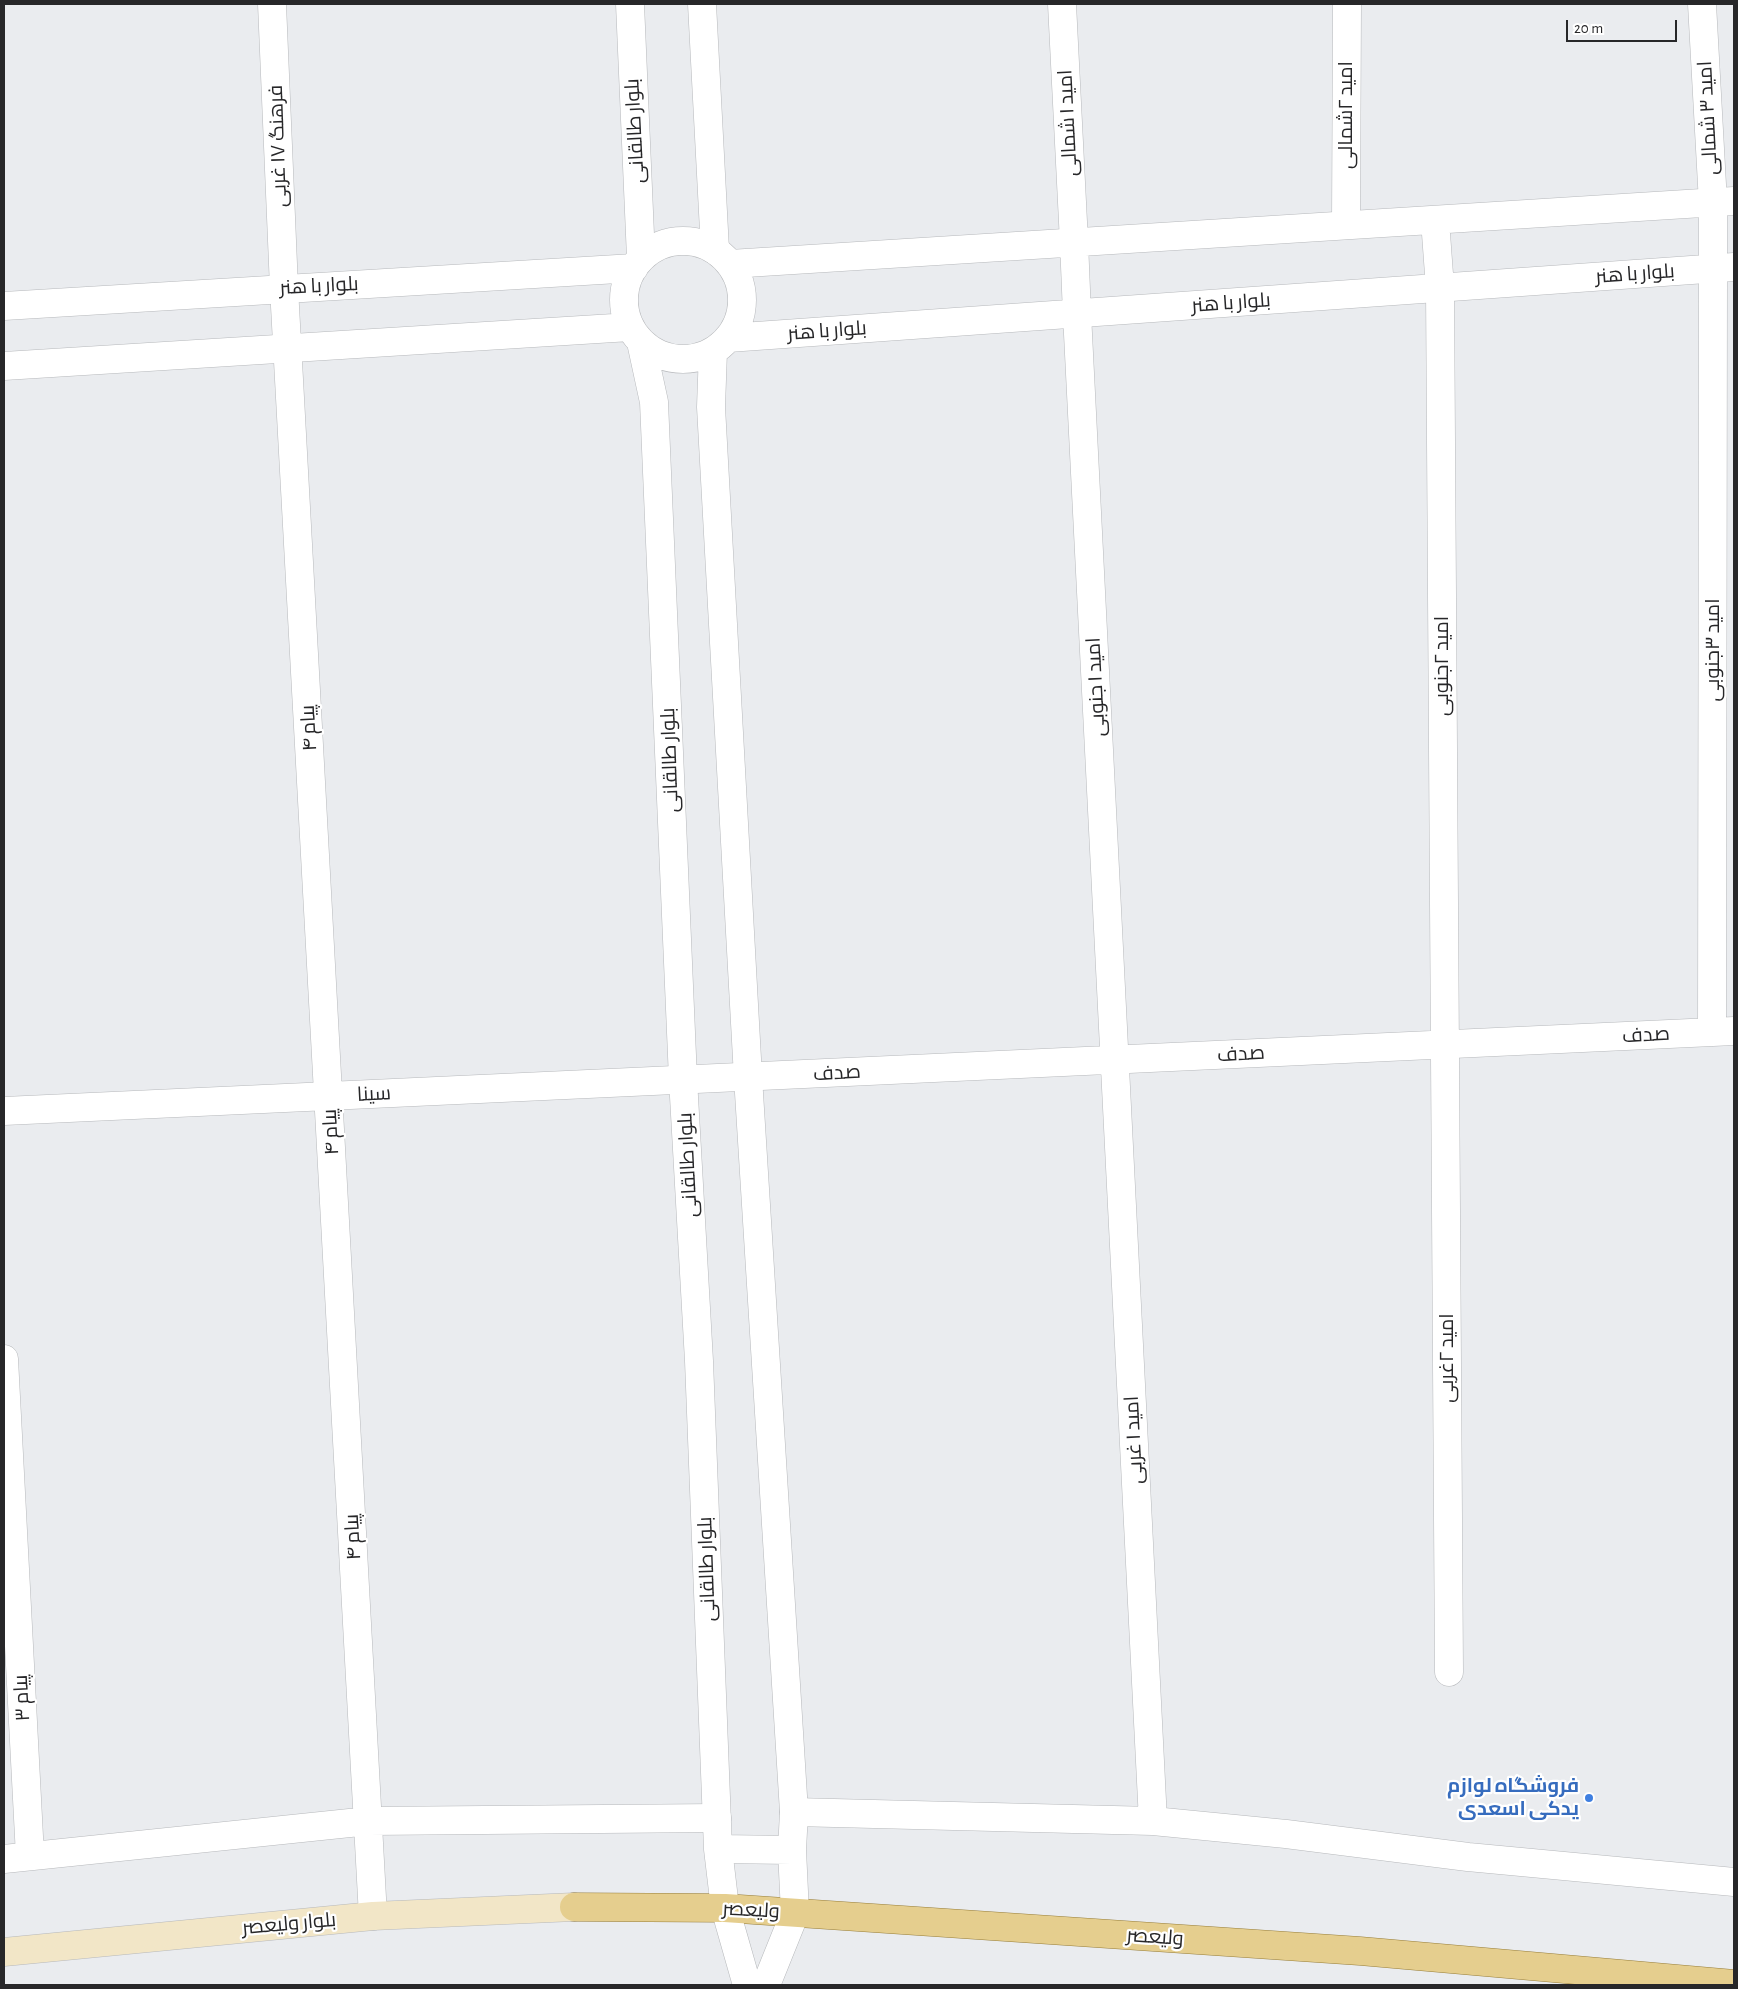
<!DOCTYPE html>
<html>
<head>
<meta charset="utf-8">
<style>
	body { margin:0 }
	#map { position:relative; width:1738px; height:1989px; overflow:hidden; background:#eaecef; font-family:"Alegreya Sans",sans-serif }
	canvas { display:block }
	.frame { position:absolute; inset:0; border:5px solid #272729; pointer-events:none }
	.scale { position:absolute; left:1566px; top:20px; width:111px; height:22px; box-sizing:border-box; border:2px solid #272729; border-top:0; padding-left:6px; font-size:15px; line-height:18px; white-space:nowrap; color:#272729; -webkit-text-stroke:4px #fff; paint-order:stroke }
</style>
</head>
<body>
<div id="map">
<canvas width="1738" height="1989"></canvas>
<div class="frame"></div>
<div class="scale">20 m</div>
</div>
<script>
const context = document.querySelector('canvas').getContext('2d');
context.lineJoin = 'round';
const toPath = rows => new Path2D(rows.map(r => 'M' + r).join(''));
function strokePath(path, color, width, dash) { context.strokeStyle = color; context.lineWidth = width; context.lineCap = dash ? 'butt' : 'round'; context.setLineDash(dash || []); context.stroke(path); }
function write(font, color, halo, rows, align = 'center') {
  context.font = font + ' "Alegreya Sans",Cairo,sans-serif'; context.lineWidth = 4.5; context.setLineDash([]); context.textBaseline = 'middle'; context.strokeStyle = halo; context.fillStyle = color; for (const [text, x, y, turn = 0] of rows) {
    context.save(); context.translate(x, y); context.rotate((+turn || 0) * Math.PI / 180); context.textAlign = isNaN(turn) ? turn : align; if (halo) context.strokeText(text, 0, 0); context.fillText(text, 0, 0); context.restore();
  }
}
const minor = toPath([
	[272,4,284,288,373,1916],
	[630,4,641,258],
	[702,4,715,250],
	[1062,4,1074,242],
	[1702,4,1713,203],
	[1346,225,1347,4],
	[1440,288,1449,1672],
	[1077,314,1153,1821],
	[1712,1032,1713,269],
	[4,1111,1734,1031],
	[4,1359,30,1856],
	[794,1812,1153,1821,1286,1834,1468,1857,1734,1882],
	[4,1859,369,1821,717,1818]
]);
const tertiary = toPath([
	[1713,203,1713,269],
	[1435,220,1440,288],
	'624 300a59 59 0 1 1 118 0a59 59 0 1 1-118 0Z',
	[1074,242,1077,314],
	[730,264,1734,201],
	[4,306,634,268],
	[728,338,1734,267],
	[641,342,654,402,683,1079,699,1361,718,1849,725,1908,747,1985],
	[713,351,711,407,748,1077,794,1812,792,1850,795,1913,766,1985],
	[4,366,630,327],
	[718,1849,792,1850]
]);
const secondary = toPath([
	[4,1952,373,1916,574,1907]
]);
const primary = toPath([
	[574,1907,725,1908,1360,1951,1734,1984]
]);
strokePath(minor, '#b6b8bb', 29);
strokePath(tertiary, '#b6b8bb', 29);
strokePath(secondary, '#b6b8bb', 29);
strokePath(primary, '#977e3a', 29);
strokePath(minor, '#fff', 28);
strokePath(tertiary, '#fff', 28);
strokePath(secondary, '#f2e6c7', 28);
strokePath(primary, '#e5ce8e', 28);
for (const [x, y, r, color] of [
	[1589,1798,5,"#3f7fe0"]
]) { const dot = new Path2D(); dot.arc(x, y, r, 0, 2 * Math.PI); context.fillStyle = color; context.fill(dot); strokePath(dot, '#fff', 2); }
write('20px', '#272729', '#fff', [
	["امید ۲شمالی",1346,115,-90],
	["امید ۳ شمالی",1708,118,-93],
	["امید ۱ شمالی",1068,123,-93],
	["بلوار طالقانی",635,131,-93],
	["فرهنگ ۱۷ غربی",278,146,-92],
	["بلوار با هنر",1635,274,-4],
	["بلوار با هنر",319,286,-3],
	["بلوار با هنر",1231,303,-4],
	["بلوار با هنر",827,331,-4],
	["امید ۳جنوبی",1713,650,-90],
	["امید ۲جنوبی",1442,666,-90],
	["امید ۱ جنوبی",1096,687,-93],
	["پیام ۴",309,728,-93],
	["بلوار طالقانی",670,760,-92],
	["صدف",1646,1035,-3],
	["صدف",1241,1054,-3],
	["صدف",837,1073,-3],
	["سینا",374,1094,-3],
	["پیام ۴",331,1132,-93],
	["بلوار طالقانی",688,1165,-93],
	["امید ۲غربی",1447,1358,-90],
	["امید ۱ غربی",1134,1440,-93],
	["پیام ۴",353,1537,-93],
	["بلوار طالقانی",707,1569,-92],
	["پیام ۳",22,1698,-93],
	["ولیعصر",751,1910,3],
	["بلوار ولیعصر",289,1924,-5],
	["ولیعصر",1155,1937,4]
]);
write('bold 20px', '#366cbe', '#fff', [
	["فروشگاه لوازم",1579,1786],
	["یدکی اسعدی",1579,1809]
], 'right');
</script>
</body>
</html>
